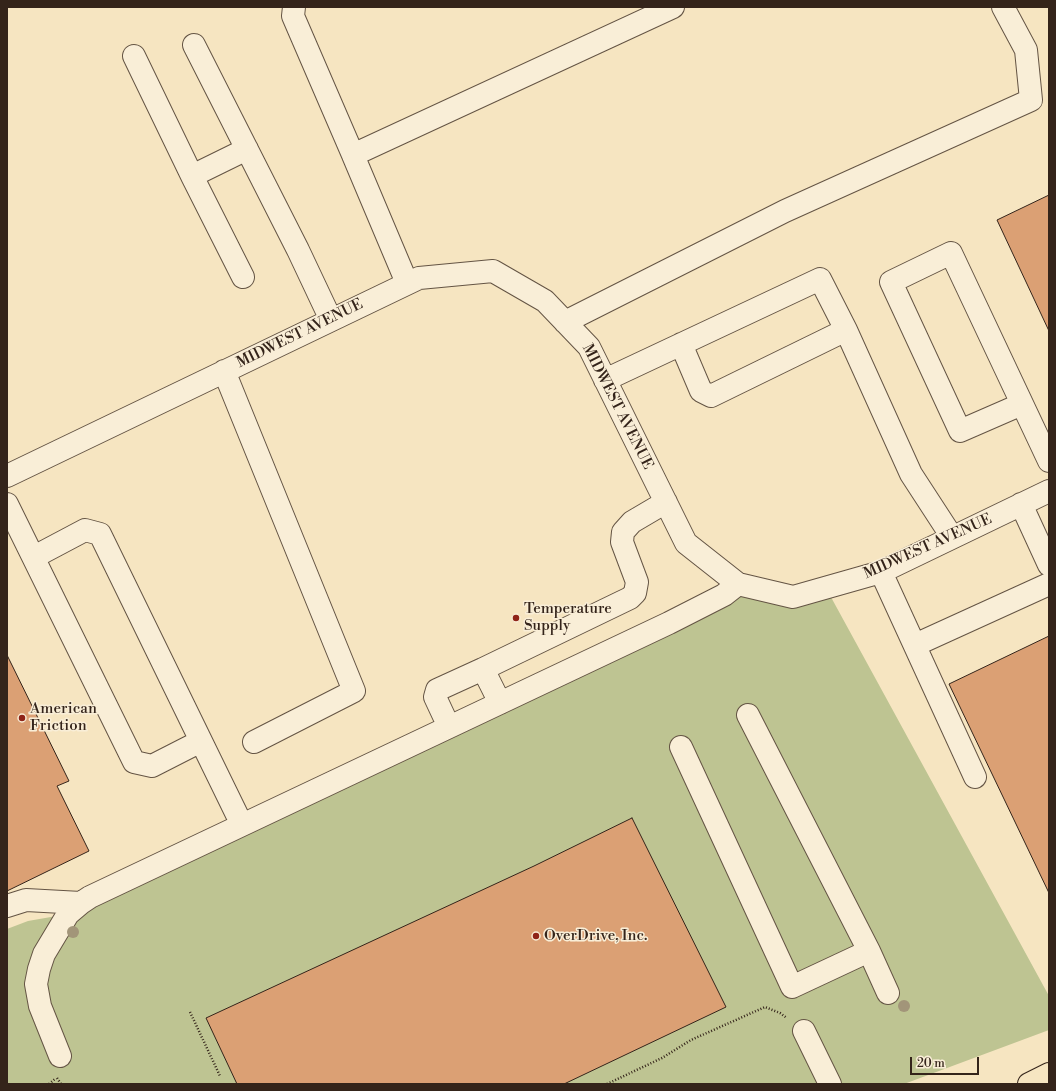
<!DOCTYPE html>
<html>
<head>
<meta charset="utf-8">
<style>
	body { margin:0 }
	#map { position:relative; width:1056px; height:1091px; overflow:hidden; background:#f6e5c1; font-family:"Libre Bodoni",serif }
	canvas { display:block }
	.frame { position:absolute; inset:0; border:8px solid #34241a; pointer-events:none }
	.scale { position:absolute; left:910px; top:1057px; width:69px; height:18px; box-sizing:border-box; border:2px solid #34241a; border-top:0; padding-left:5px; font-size:12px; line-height:14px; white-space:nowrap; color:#34241a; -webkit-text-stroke:3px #f9eed7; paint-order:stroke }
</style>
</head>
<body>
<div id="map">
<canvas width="1056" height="1091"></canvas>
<div class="frame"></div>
<div class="scale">20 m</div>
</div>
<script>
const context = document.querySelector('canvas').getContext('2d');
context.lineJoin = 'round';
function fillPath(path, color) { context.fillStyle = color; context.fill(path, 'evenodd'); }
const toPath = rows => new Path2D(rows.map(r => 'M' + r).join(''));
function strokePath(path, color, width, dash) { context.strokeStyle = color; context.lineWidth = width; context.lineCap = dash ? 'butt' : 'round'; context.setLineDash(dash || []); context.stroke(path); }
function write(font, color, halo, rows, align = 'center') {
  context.font = font + ' "Libre Bodoni",serif'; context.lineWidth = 3; context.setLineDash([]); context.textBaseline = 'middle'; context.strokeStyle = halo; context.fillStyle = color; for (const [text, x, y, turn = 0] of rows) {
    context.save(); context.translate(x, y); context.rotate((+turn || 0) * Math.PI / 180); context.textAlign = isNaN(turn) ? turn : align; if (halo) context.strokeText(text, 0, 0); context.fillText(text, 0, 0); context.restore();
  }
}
fillPath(toPath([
	[826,588,1049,996,1049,1030,904,1084,7,1084,7,929,28,921,68,914,731,589]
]), '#bec492');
const building = toPath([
	[1049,195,1049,331,997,220,1049,195],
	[1049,636,1049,893,949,684,1049,636],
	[7,655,69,781,57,786,89,851,7,891,7,655],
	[632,818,726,1007,564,1084,237,1084,206,1018,534,866,632,818]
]);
fillPath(building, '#dba074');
strokePath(building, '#34241a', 1);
const minor = toPath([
	[294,7,293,16,353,155],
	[194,45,298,250,331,320],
	[134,56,192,176,247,149],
	[192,176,243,277],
	[407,283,353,155,673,7],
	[565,322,785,211,1031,100,1026,50,1003,7],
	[681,344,701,391,711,396,846,330],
	[224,371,354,691,254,742],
	[605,380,820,279,846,330,911,474,952,537],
	[1022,404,960,431,891,282,951,253,1049,461],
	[7,476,419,278,493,271,545,301,589,347,686,543,738,584,793,597,881,572,1049,491],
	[7,504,134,762,152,766,201,741],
	[1021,504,1049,565],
	[34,557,85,530,100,534,242,825],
	[881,572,975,777],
	[915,645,1049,584],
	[483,669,630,598,635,593,637,582,622,542,623,532,632,522,666,502],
	[748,715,869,951,888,993],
	[449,727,435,697,437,690,483,669,500,703],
	[681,747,792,987,869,951],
	[7,906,26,900,81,903],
	[804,1031,830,1084],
	[60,1056,40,1006,36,984,39,969,44,954,68,914,81,903,90,897,669,623,724,595,738,584]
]);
const major = toPath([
	[1029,1084,1049,1074]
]);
strokePath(minor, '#645444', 24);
strokePath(major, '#34241a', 24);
strokePath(toPath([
	[190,1012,220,1076],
	[57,1078,61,1084],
	[49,1084,55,1079],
	[607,1084,662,1058,691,1040,765,1007,780,1013,787,1018]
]), '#34241a', 2.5, [1, 2]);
strokePath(minor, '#f9eed7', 22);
strokePath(major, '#f6e5c1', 22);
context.fillStyle = '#a29579';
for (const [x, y] of [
	[73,932],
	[904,1006]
]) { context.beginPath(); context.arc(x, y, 6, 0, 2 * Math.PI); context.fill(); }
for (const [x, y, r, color] of [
	[516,618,4,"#8f2418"],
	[22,718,4,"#8f2418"],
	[536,936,4,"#8f2418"]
]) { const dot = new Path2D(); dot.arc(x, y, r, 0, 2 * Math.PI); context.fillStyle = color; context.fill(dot); strokePath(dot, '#f9eed7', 1.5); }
write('15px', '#34241a', '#f9eed7', [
	["MIDWEST AVENUE",300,334,-26],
	["MIDWEST AVENUE",617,407,63],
	["MIDWEST AVENUE",928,547,-24]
]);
write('15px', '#34241a', '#f9eed7', [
	["Temperature",524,609],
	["Supply",524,626],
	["American",30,709],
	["Friction",30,726],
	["OverDrive, Inc.",544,936]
], 'left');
</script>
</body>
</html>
